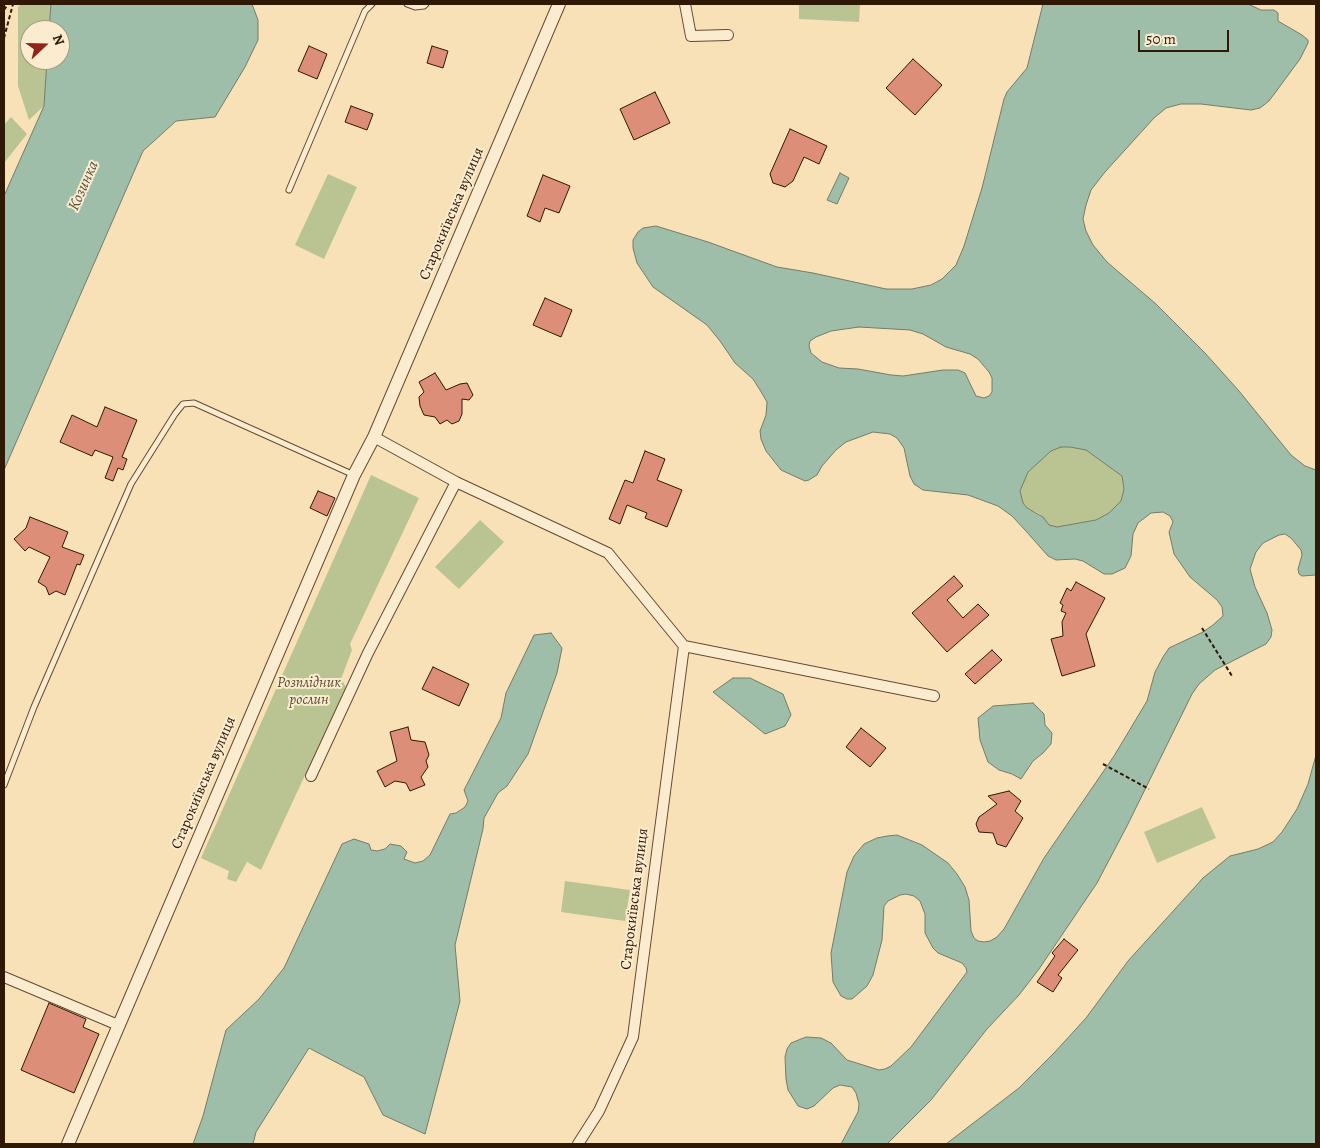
<!DOCTYPE html>
<html>
<head>
<meta charset="utf-8">
<style>
	body { margin:0 }
	#map { position:relative; width:1320px; height:1148px; overflow:hidden; background:#f9e1b7; font-family:Alegreya,serif }
	canvas { display:block }
	.frame { position:absolute; inset:0; border:5px solid #2f1805; pointer-events:none }
	.north { position:absolute; left:20px; top:20px; width:50px; height:50px; box-sizing:border-box; background:#fbecd0; border:1px solid #a9977f; border-radius:50%; rotate:69deg; font-size:14px; font-weight:700; line-height:20px; text-align:center; color:#2f1805 }
	.north::after { content:''; display:block; margin:auto; width:18px; height:22px; background:#8f2418; clip-path:polygon(50% 0,100% 100%,50% 72%,0 100%) }
	.scale { position:absolute; left:1138px; top:30px; width:91px; height:22px; box-sizing:border-box; border:2px solid #2f1805; border-top:0; padding-left:6px; font-size:15px; line-height:18px; white-space:nowrap; color:#2f1805; -webkit-text-stroke:4px #fbecd0; paint-order:stroke }
</style>
</head>
<body>
<div id="map">
<canvas width="1320" height="1148"></canvas>
<div class="frame"></div>
<div class="north">N</div>
<div class="scale">50 m</div>
</div>
<script>
const context = document.querySelector('canvas').getContext('2d');
context.lineJoin = 'round';
function fillPath(path, color) { context.fillStyle = color; context.fill(path, 'evenodd'); }
const toPath = rows => new Path2D(rows.map(r => 'M' + r).join(''));
function strokePath(path, color, width, dash) { context.strokeStyle = color; context.lineWidth = width; context.lineCap = dash ? 'butt' : 'round'; context.setLineDash(dash || []); context.stroke(path); }
function write(font, color, halo, rows, align = 'center') {
  context.font = font + ' Alegreya,serif'; context.lineWidth = 4; context.setLineDash([]); context.textBaseline = 'middle'; context.strokeStyle = halo; context.fillStyle = color; for (const [text, x, y, turn = 0] of rows) {
    context.save(); context.translate(x, y); context.rotate((+turn || 0) * Math.PI / 180); context.textAlign = isNaN(turn) ? turn : align; if (halo) context.strokeText(text, 0, 0); context.fillText(text, 0, 0); context.restore();
  }
}
fillPath(toPath([
	[21,4,51,4,49,30,30,30,30,60,47,60,44,106,29,120,18,86,18,7],
	[799,4,860,4,859,22,799,19],
	[11,117,27,134,4,163,4,125],
	[328,174,357,187,324,259,295,245],
	[1061,447,1070,447,1086,450,1122,476,1124,489,1121,501,1109,513,1096,520,1057,527,1049,525,1040,514,1027,508,1023,503,1020,491,1028,472,1051,451],
	[371,475,419,498,350,644,352,650,341,679,346,687,261,870,247,862,236,882,227,879,229,871,201,858],
	[480,520,504,542,459,589,435,567],
	[1202,807,1216,838,1157,863,1144,832],
	[565,881,630,890,625,921,561,912]
]), '#b9c492');
const water = toPath([
	[51,4,252,4,258,20,258,40,245,67,215,117,176,121,143,151,4,470,4,196,44,106,47,60,60,60,60,30,49,30,51,4],
	[1043,4,1248,4,1261,10,1274,10,1278,13,1278,21,1302,35,1308,40,1308,43,1300,59,1269,101,1260,108,1251,110,1201,104,1181,104,1166,108,1154,118,1105,172,1091,190,1086,205,1083,219,1086,231,1093,245,1107,262,1156,304,1205,353,1239,391,1291,455,1305,466,1316,470,1316,575,1302,576,1299,574,1298,569,1302,555,1301,550,1291,538,1285,534,1279,535,1263,543,1256,552,1250,569,1255,587,1267,613,1272,630,1271,637,1266,644,1256,649,1215,670,1199,684,1192,694,1127,826,1097,883,1039,969,1019,995,987,1029,931,1100,887,1144,841,1144,858,1112,859,1104,856,1093,852,1087,840,1085,833,1088,814,1106,807,1109,798,1106,788,1090,786,1079,785,1057,787,1049,791,1043,806,1037,821,1038,831,1043,847,1060,879,1070,885,1069,891,1066,911,1047,967,972,966,968,962,963,938,953,933,948,925,933,925,914,920,901,914,896,906,894,900,895,888,901,884,906,882,940,873,975,867,986,852,999,847,999,841,996,833,982,831,953,847,872,854,856,864,844,877,838,887,836,897,835,922,845,948,863,957,874,965,887,969,900,971,931,974,938,978,941,984,942,990,941,997,937,1004,929,1044,858,1114,756,1147,701,1155,672,1163,657,1169,648,1203,632,1213,625,1223,616,1222,607,1217,600,1190,577,1174,554,1169,532,1173,522,1170,516,1163,512,1151,513,1138,523,1133,534,1131,556,1125,568,1112,574,1104,574,1083,561,1075,559,1056,560,1048,556,1025,530,1012,516,998,506,968,495,923,490,914,484,910,476,904,448,897,438,890,434,873,432,846,442,836,450,822,466,817,475,809,480,805,481,781,470,766,451,761,439,760,431,766,415,767,402,760,390,753,379,735,363,720,341,707,325,653,287,637,263,633,248,633,240,638,232,643,228,656,226,708,242,777,267,813,273,886,289,912,289,931,285,942,279,956,265,964,246,982,188,1004,99,1007,92,1027,68,1043,4],
	[859,327,910,330,923,334,946,347,970,354,978,359,989,372,992,378,992,392,989,396,984,398,976,396,965,373,958,370,943,370,903,376,891,375,858,369,839,368,822,362,811,353,809,346,810,341,816,337,831,331,859,327],
	[1061,447,1070,447,1086,450,1122,476,1124,489,1121,501,1109,513,1096,520,1057,527,1049,525,1043,517,1027,508,1023,503,1020,491,1028,472,1051,451,1061,447],
	[840,173,849,178,837,204,827,200,840,173],
	[551,633,562,648,557,673,528,754,507,786,498,793,484,818,483,829,455,945,460,1001,425,1134,383,1115,364,1077,309,1048,256,1132,253,1144,193,1144,203,1116,226,1030,259,999,284,968,342,844,354,839,369,844,371,850,377,851,385,849,390,844,401,846,407,852,404,859,415,863,423,861,430,855,450,814,456,813,465,807,468,801,464,790,501,718,506,693,534,635,551,633],
	[733,678,750,678,783,694,791,715,785,726,765,734,713,692,733,678],
	[1033,703,1044,714,1045,725,1052,733,1051,744,1043,753,1033,761,1021,779,1012,774,999,770,988,762,980,740,978,718,993,706,1033,703],
	[1316,755,1316,1144,946,1144,1019,1088,1054,1053,1086,1018,1128,961,1203,878,1230,856,1258,849,1273,842,1282,832,1297,809,1308,784,1316,755]
]);
fillPath(water, '#9ebeaa');
strokePath(water, '#727c68', 1);
const building = toPath([
	[309,46,327,54,317,79,298,71,309,46],
	[432,46,448,51,443,68,427,63,432,46],
	[913,59,942,85,915,115,886,88,913,59],
	[655,92,670,123,634,140,620,109,655,92],
	[351,106,373,114,367,130,345,122,351,106],
	[790,129,827,146,819,164,804,157,793,181,785,187,773,183,770,174,790,129],
	[543,175,570,186,559,213,545,208,540,222,527,216,543,175],
	[545,298,572,310,561,337,533,325,545,298],
	[435,373,446,390,460,384,467,383,473,395,469,400,462,399,462,414,459,421,452,424,447,420,440,424,435,417,424,415,420,406,419,397,424,392,419,382,435,373],
	[105,407,137,420,122,457,127,459,123,470,118,468,113,481,105,478,113,457,95,450,92,456,60,442,72,415,97,427,105,407],
	[645,451,665,459,657,480,682,490,667,527,645,518,647,513,627,505,620,524,609,519,625,480,633,483,645,451],
	[318,491,335,498,327,516,310,508,318,491],
	[30,517,68,532,62,547,84,555,80,565,77,564,65,595,56,591,49,595,46,587,38,582,50,557,29,547,25,551,14,539,26,528,30,517],
	[954,576,963,586,947,600,963,618,978,604,989,615,947,652,912,613,954,576],
	[1076,582,1105,598,1086,634,1095,666,1062,676,1051,639,1063,636,1062,622,1066,613,1061,611,1063,605,1060,603,1067,588,1071,591,1076,582],
	[992,650,1002,660,975,684,965,674,992,650],
	[433,667,469,684,459,706,422,689,433,667],
	[408,727,411,740,425,742,429,755,426,761,428,767,421,777,425,785,410,791,406,783,395,781,385,787,377,771,397,761,390,732,408,727],
	[861,728,886,748,870,767,846,747,861,728],
	[1009,791,1021,801,1015,811,1023,818,1006,847,997,844,993,833,979,832,976,824,979,817,997,804,988,796,1009,791],
	[1064,939,1078,950,1058,975,1062,978,1053,992,1037,982,1055,956,1052,953,1064,939],
	[49,1003,86,1019,83,1027,99,1034,74,1093,21,1070,49,1003]
]);
fillPath(building, '#dd8e79');
strokePath(building, '#2f1805', 1);
const service = toPath([
	[407,4,415,7,424,6,426,4],
	[289,190,365,11,372,4],
	[4,785,34,707,131,484,175,414,183,404,194,403,354,475]
]);
const minor = toPath([
	[685,4,691,36,728,35],
	[374,437,456,482,608,553,684,646,934,696],
	[311,776,368,653,456,482],
	[4,977,118,1025],
	[578,1144,599,1111,633,1037,684,646]
]);
const tertiary = toPath([
	[68,1144,354,475,374,437,559,4]
]);
strokePath(service, '#624a32', 7);
strokePath(minor, '#624a32', 12);
strokePath(tertiary, '#624a32', 14);
strokePath(toPath([
	[4,10,8,4],
	[4,38,13,4],
	[1202,628,1232,676],
	[1103,764,1149,789]
]), '#2f1805', 2, [4, 2.5]);
strokePath(service, '#fbecd0', 5);
strokePath(minor, '#fbecd0', 10);
strokePath(tertiary, '#fbecd0', 12);
write('15px', '#2f1805', '#fbecd0', [
	["Старокиївська вулиця",452,214,-67],
	["Старокиївська вулиця",204,783,-67],
	["Старокиївська вулиця",635,899,-83]
]);
write('italic 15px', '#584c2f', '#fbecd0', [
	["Розплідник",309,683],
	["рослин",309,700]
]);
write('italic 16px', '#56523f', '#fbecd0', [
	["Козинка",84,186,-66]
]);
</script>
</body>
</html>
